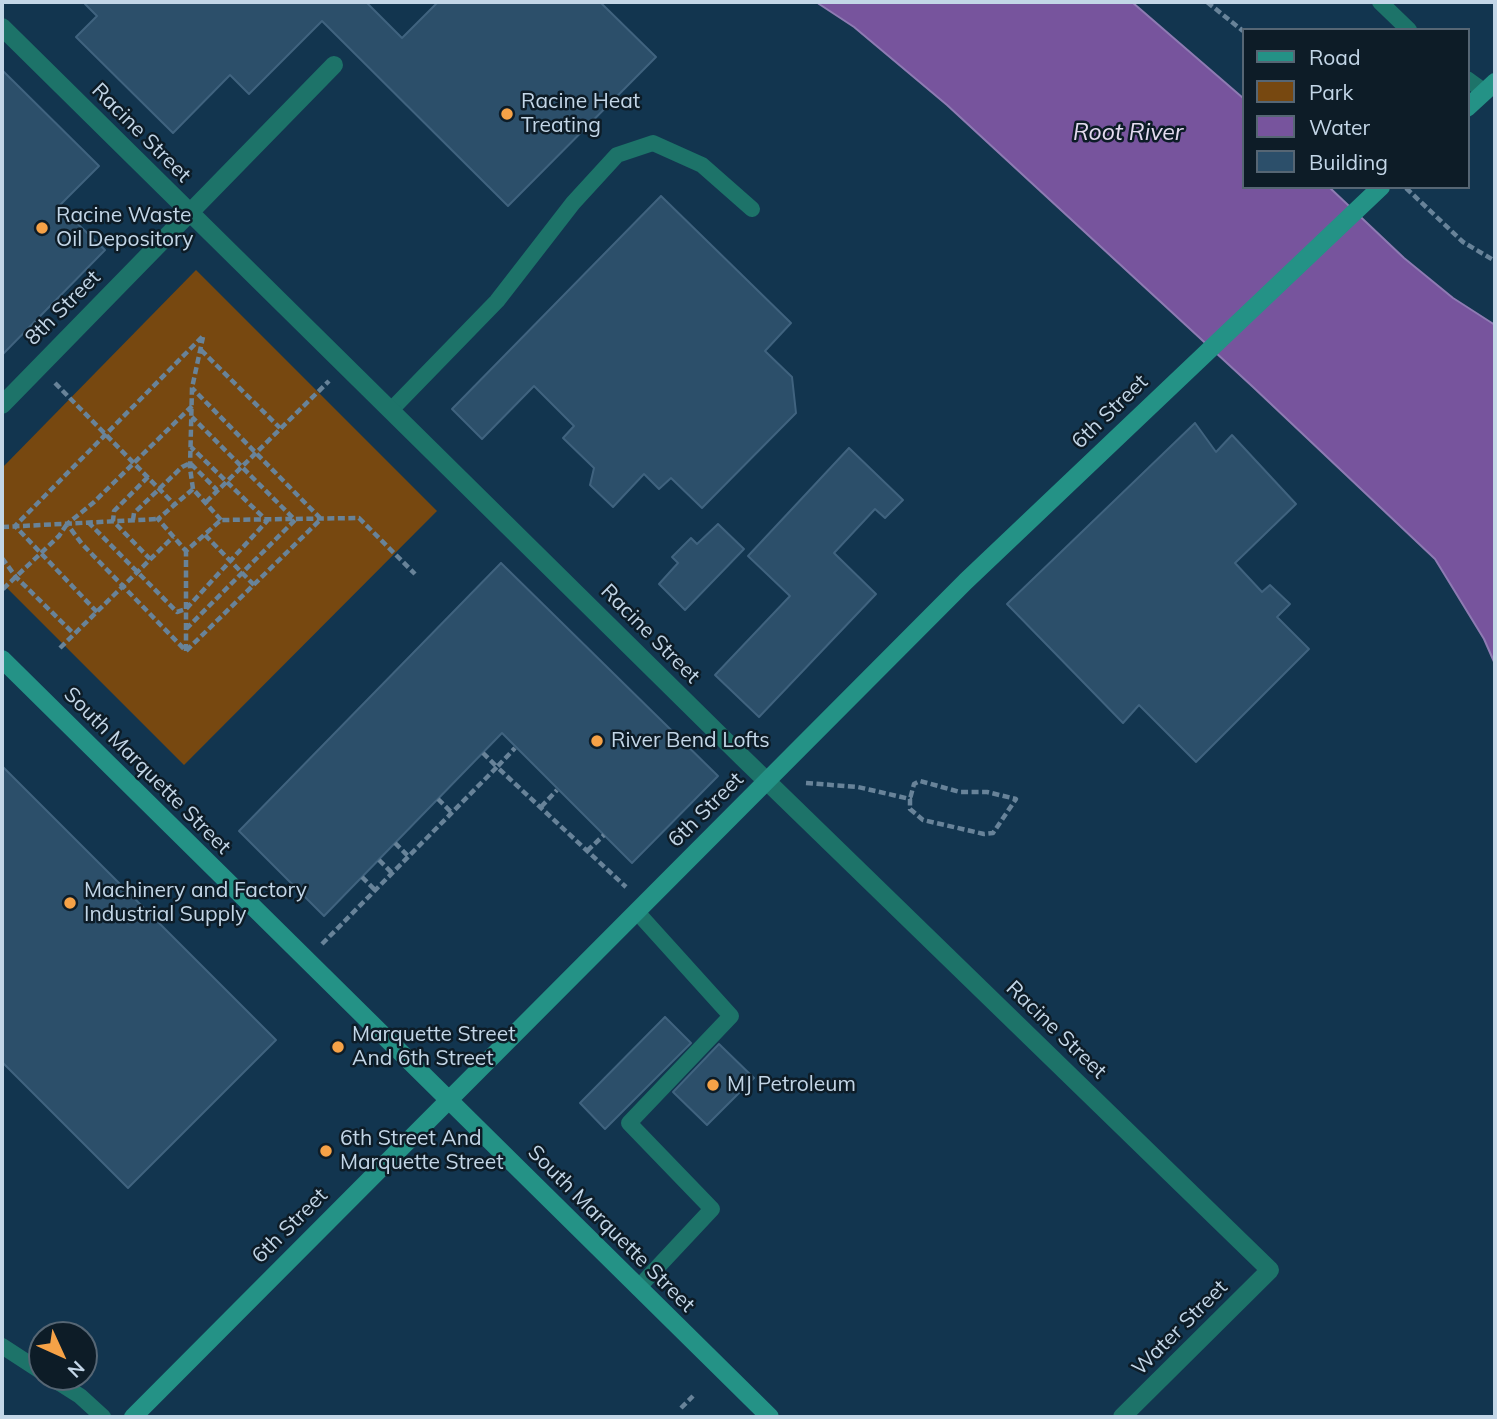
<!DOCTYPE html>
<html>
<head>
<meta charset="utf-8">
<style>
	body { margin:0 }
	#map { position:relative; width:1497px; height:1419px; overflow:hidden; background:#12354f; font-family:Mulish,sans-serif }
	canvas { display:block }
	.frame { position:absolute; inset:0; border:4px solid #c3d6e7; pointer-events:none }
	.legend { position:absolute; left:1242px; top:28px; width:228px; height:161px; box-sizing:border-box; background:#0d1c27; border:2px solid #566674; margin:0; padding:9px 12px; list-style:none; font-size:21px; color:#c3d6e7 }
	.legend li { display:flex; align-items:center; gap:14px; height:35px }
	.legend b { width:35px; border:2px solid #566674 }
	.north { position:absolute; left:28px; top:1321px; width:70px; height:70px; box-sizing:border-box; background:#0d1c27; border:2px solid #566674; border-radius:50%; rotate:135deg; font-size:19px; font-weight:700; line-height:28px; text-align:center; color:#c3d6e7 }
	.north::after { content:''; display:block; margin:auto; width:24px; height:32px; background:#f6a247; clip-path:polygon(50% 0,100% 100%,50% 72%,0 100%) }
</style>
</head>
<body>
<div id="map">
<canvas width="1497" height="1419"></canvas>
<div class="frame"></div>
<ul class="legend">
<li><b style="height:9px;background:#249286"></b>Road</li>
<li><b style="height:19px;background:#774810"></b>Park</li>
<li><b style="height:19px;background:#77549d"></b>Water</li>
<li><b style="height:19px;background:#2c4f6a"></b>Building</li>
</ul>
<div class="north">N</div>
</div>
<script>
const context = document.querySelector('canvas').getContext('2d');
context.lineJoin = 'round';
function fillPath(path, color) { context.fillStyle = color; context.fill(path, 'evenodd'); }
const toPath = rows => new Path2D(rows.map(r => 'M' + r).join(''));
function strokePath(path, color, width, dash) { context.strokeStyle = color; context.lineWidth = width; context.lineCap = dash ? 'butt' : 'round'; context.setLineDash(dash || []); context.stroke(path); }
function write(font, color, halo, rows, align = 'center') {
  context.font = font + ' Mulish,sans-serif'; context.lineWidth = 5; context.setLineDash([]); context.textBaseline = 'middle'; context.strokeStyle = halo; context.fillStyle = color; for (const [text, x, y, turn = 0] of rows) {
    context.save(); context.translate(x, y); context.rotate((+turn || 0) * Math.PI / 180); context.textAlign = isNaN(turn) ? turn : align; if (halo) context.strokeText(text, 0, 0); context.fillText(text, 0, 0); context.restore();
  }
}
fillPath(toPath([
	[196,270,437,511,184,765,2,583,2,468]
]), '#774810');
const water = toPath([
	[816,2,1132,2,1243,98,1243,187,1329,187,1404,258,1453,298,1495,325,1495,664,1484,639,1435,559,1253,387,947,105,854,27,816,2]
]);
fillPath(water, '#77549d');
strokePath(water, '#8e7bb3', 2);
const building = toPath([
	[87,2,366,2,402,38,438,2,600,2,656,57,508,206,322,21,249,94,230,75,173,133,76,37,97,16,85,4,87,2],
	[2,70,99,166,59,206,105,250,2,355,2,70],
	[661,196,791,323,765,351,792,377,796,413,702,508,671,478,659,489,644,474,613,507,590,485,594,468,563,438,574,426,534,386,482,439,452,409,661,196],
	[1195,423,1216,452,1232,435,1296,504,1235,563,1262,592,1270,585,1290,604,1277,617,1309,649,1196,762,1139,705,1123,723,1007,604,1195,423],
	[849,448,903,500,885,518,875,509,834,553,876,594,759,717,715,675,790,596,748,556,849,448],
	[718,524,744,549,685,610,659,584,678,563,672,557,691,538,697,544,718,524],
	[501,563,718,776,632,863,502,733,324,916,239,831,501,563],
	[2,766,276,1040,128,1188,2,1062,2,766],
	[665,1017,691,1043,605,1129,580,1103,665,1017],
	[719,1044,754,1078,707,1125,673,1092,719,1044]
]);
fillPath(building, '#2c4f6a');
strokePath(building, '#40637f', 2);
strokePath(toPath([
	[1207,2,1243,31],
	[1406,188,1463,242,1495,261],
	[201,350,280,428],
	[55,383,175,505],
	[192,406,93,503,67,524,82,544,186,651,321,519,192,388],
	[148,477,114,511,113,521,150,559],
	[193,489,190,468,192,388,203,337],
	[206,502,329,381],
	[133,520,134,513,182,467,190,463,217,490],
	[221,520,193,489,158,519,186,551,221,520,359,518,415,574],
	[88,522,177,612,186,609,267,521,191,447],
	[2,527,158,519],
	[205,535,254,585],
	[2,558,16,577,74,634],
	[3,589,59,536,67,524],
	[97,612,15,526,203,336],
	[186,629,295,520,192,417],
	[60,648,173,537],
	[186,651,186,551],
	[483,753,497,767,515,748],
	[806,783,858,787,910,799,910,809,923,820,984,834,993,833,1016,799,987,792,960,792,920,781,914,784,910,799],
	[438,799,452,813],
	[541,807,557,790],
	[395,843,408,856],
	[587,851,604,835],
	[379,860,392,873],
	[362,877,375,890],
	[322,944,497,767,626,887],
	[681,1408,693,1396]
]), '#688399', 4.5, [7, 3.5]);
strokePath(toPath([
	[1380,2,1409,30],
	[1467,79,1485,92],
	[391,410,497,301,573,203,617,155,653,143,702,165,752,209],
	[637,912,731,1016,629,1123,712,1209,638,1288],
	[2,1346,42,1372],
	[50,1377,80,1396,103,1417]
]), '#1d7369', 16);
strokePath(toPath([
	[2,27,742,757,1270,1270,1122,1417],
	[2,405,334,65]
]), '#1d7369', 18);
strokePath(toPath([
	[1467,108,1495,82],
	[2,659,770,1417],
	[133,1417,966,581,1381,187]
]), '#249286', 18);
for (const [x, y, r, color] of [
	[507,114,7,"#f6a247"],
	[42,228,7,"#f6a247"],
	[597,741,7,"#f6a247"],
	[70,903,7,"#f6a247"],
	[338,1047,7,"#f6a247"],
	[713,1085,7,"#f6a247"],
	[326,1151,7,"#f6a247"]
]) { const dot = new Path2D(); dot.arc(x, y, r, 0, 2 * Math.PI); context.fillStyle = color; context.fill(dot); strokePath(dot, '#0d1c27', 2.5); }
write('21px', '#c3d6e7', '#0d1c27', [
	["Racine Heat",521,102],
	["Treating",521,126],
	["Racine Waste",56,216],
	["Oil Depository",56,240],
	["River Bend Lofts",611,741],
	["Machinery and Factory",84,891],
	["Industrial Supply",84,915],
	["Marquette Street",352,1035],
	["And 6th Street",352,1059],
	["MJ Petroleum",727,1085],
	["6th Street And",340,1139],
	["Marquette Street",340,1163]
], 'left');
write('21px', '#c3d6e7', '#0d1c27', [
	["Racine Street",141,133,45],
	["8th Street",63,308,-45],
	["6th Street",1110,412,-44],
	["Racine Street",650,634,45],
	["South Marquette Street",147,771,45],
	["6th Street",706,810,-45],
	["Racine Street",1056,1030,44],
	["6th Street",290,1226,-45],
	["South Marquette Street",611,1229,45],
	["Water Street",1180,1328,-45]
]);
write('italic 23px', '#e3dbef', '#0d1c27', [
	["Root River",1128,133]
]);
</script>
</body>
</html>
